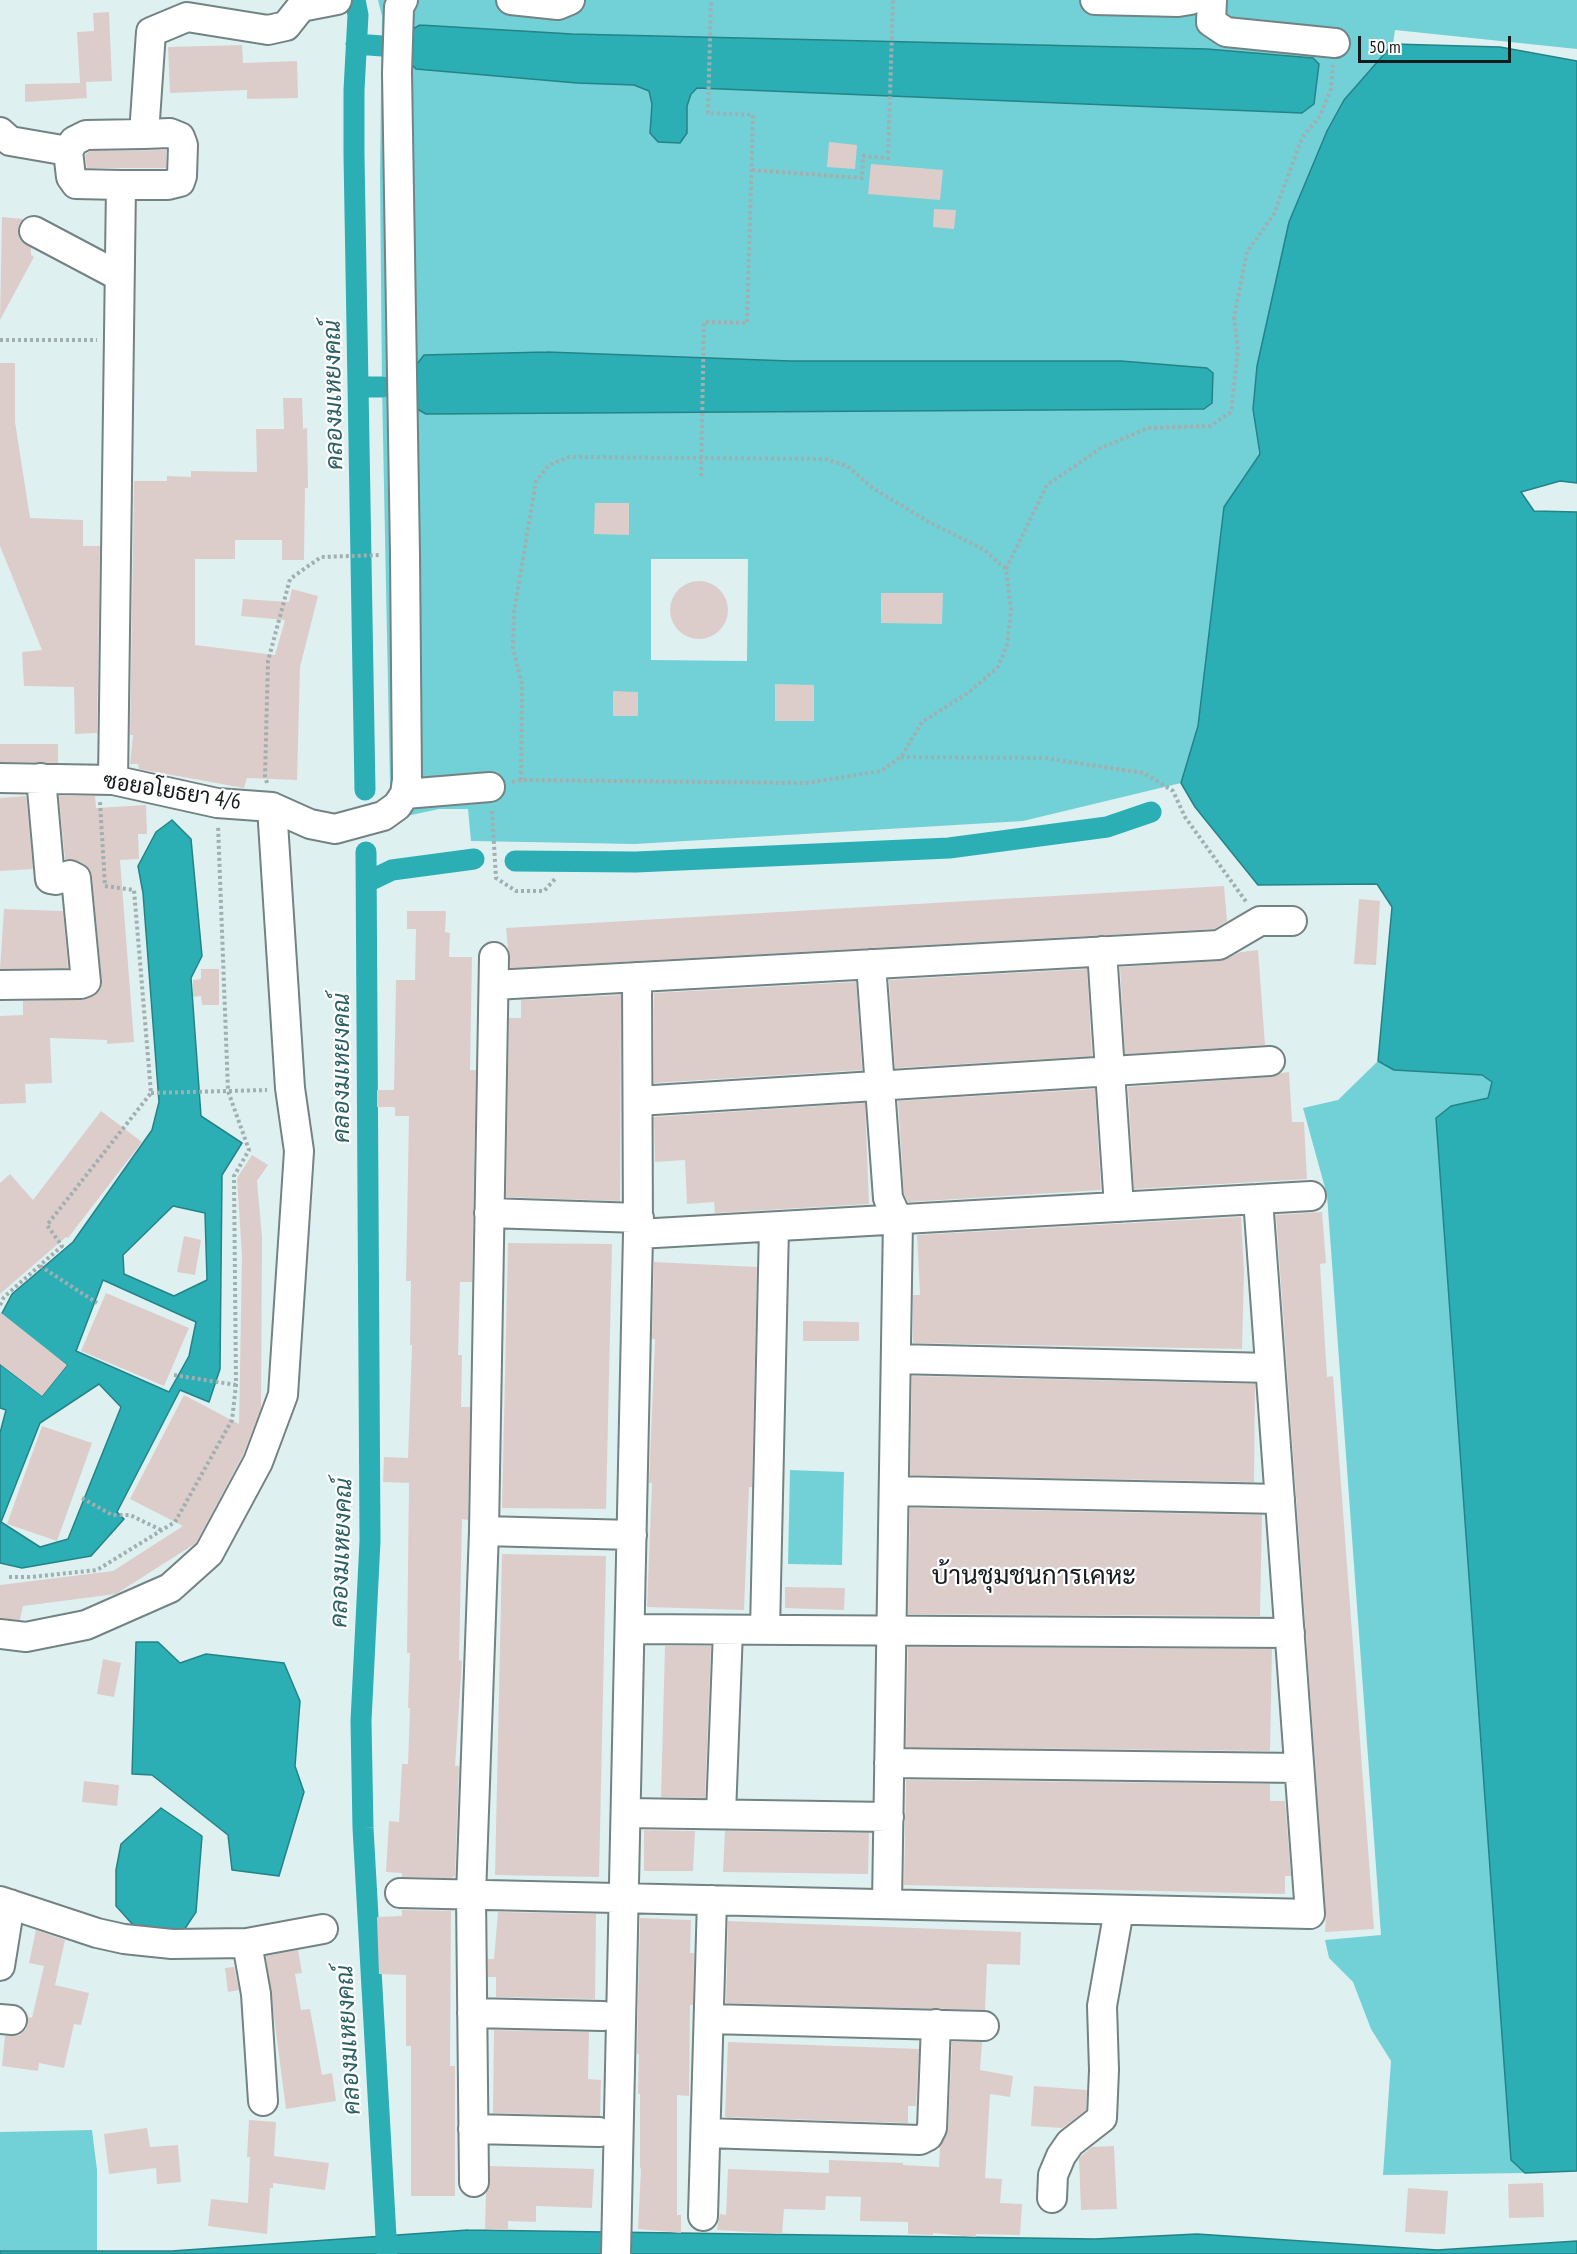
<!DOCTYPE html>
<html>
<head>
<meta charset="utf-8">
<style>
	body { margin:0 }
	#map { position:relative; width:1577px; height:2254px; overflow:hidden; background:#dff0f1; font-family:"PT Sans Narrow",sans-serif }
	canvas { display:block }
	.scale { position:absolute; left:1358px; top:36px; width:153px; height:27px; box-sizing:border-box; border:3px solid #151b1c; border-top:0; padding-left:8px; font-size:18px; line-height:21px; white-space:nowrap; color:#151b1c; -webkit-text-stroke:4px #fff; paint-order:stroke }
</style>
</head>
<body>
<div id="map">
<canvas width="1577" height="2254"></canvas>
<div class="scale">50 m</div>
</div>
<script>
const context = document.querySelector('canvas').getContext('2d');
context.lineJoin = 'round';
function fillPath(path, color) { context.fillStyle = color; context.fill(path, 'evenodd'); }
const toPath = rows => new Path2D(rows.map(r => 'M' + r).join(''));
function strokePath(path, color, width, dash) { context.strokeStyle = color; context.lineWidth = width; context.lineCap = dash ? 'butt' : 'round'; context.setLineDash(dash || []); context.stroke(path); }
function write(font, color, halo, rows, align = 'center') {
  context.font = font + ' "PT Sans Narrow",Sarabun,sans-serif'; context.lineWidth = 4.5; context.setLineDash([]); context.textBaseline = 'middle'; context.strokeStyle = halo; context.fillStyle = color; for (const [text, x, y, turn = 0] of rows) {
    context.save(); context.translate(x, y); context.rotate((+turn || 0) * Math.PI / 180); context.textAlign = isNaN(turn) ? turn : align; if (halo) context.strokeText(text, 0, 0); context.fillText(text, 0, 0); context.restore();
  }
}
fillPath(toPath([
	[378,0,1577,0,1577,49,1395,30,1393,44,1344,100,1327,131,1289,222,1257,366,1253,409,1260,454,1224,507,1198,726,1181,783,1023,821,635,844,471,841,468,809,439,809,393,819,390,784,382,387,380,173,382,16],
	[651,559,748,559,747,661,651,660],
	[1378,1061,1394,1070,1482,1075,1492,1082,1488,1098,1451,1106,1436,1118,1511,2160,1525,2173,1383,2175,1391,2061,1371,2029,1353,1982,1329,1958,1325,1940,1381,1935,1327,1195,1303,1108,1338,1100],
	[790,1470,844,1472,842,1565,788,1564],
	[92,2130,97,2170,97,2251,0,2251,0,2132]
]), '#72d1d6');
const water = toPath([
	[420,25,572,34,1207,49,1313,58,1319,64,1314,104,1302,113,697,88,691,94,687,106,687,133,680,143,658,142,650,133,652,104,649,91,634,85,577,83,416,69,409,62,411,30,420,25],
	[1393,44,1500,47,1577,61,1577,483,1560,481,1521,492,1534,511,1577,512,1577,2171,1525,2173,1511,2160,1436,1118,1451,1106,1488,1098,1492,1082,1482,1075,1394,1070,1378,1061,1392,907,1377,884,1258,885,1195,807,1181,783,1198,726,1224,507,1260,454,1253,409,1257,366,1289,222,1327,131,1344,100,1393,44],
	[547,352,790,361,1121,361,1207,368,1213,373,1212,403,1204,409,426,414,417,409,417,364,424,355,547,352],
	[172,820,191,839,202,956,191,978,201,1116,242,1143,222,1175,220,1369,209,1402,180,1390,117,1512,124,1519,91,1556,22,1568,0,1563,0,1433,6,1410,0,1408,0,1364,42,1396,67,1365,0,1317,12,1294,73,1242,152,1130,159,1102,143,893,138,866,156,832,172,820],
	[173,1206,205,1213,207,1280,174,1296,124,1274,123,1255,173,1206],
	[103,1280,196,1322,189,1356,169,1392,76,1351,103,1280],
	[99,1384,121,1407,68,1539,40,1547,1,1522,40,1423,99,1384],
	[136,1642,158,1642,180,1663,206,1654,284,1663,300,1701,295,1766,304,1792,279,1876,232,1870,228,1835,152,1775,132,1774,136,1642],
	[161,1808,202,1836,196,1912,180,1936,134,1926,116,1906,116,1870,121,1844,161,1808],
	[468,2230,1095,2239,1197,2234,1437,2250,1577,2241,1577,2254,0,2254,0,2251,172,2251,468,2230]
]);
fillPath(water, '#2bafb5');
strokePath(water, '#248387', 1.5);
strokePath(toPath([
	[355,0,358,15,354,90,354,155,365,790],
	[356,44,382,46],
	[358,387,382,387],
	[366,852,370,1541,361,1721,363,1828,387,2254],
	[515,861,636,862,949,848,1107,827,1151,812],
	[367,882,392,870,474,859]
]), '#2bafb5', 21);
fillPath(toPath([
	[109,12,112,81,86,82,87,98,25,102,25,84,80,83,77,32,94,31,93,13],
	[242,45,243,63,297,61,298,98,247,99,247,90,170,93,168,47],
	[829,142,857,145,855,169,827,167],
	[166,150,166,168,87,168,85,155,90,151],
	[871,164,943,170,940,200,868,194],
	[934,209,956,210,954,229,933,227],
	[2,217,23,219,19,224,18,232,20,240,31,248,31,255,34,257,0,320],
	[0,363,15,363,15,422,30,518,83,520,83,546,100,546,97,733,75,734,74,687,24,686,22,652,42,650,0,546],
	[283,398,302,398,303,429,307,428,308,488,305,488,304,560,282,560,282,540,235,540,235,559,195,559,195,645,275,655,285,620,241,616,243,599,289,602,292,589,318,596,300,667,297,780,247,778,244,788,139,769,138,764,130,764,133,735,130,735,134,481,167,481,167,476,191,477,191,471,257,472,256,429,284,429],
	[595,503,629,503,629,535,594,534],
	'670 610a29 29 0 1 1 58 0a29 29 0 1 1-58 0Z',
	[881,593,943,593,942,624,881,623],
	[775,684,814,685,814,721,775,721],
	[613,691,638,692,638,716,613,716],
	[0,744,58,744,58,763,0,762],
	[26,796,33,869,0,871,0,798],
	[59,796,95,796,96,808,146,805,147,834,138,834,139,859,120,860,134,1042,107,1044,107,1040,50,1038,52,1083,25,1084,26,1103,0,1104,0,1016,23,1015,23,1001,87,999,100,991,102,981,92,876,90,869,83,863,71,859,65,859],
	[1224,886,1227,921,1214,929,510,968,510,957,508,948,506,928],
	[1359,899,1380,901,1376,965,1354,964],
	[4,909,63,911,68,968,0,969],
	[407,911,446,911,445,932,450,933,449,957,472,957,470,1070,476,1070,472,1282,460,1282,458,1355,462,1355,461,1407,470,1407,468,1520,462,1519,459,1660,462,1661,455,1766,459,1766,455,1876,451,1878,402,1877,402,1873,386,1872,389,1821,399,1822,402,1764,408,1764,410,1708,408,1708,410,1653,407,1653,409,1483,383,1482,384,1457,408,1458,412,1345,410,1345,411,1281,406,1281,409,1116,395,1116,395,1107,377,1107,377,1090,394,1090,396,980,415,980,416,929,407,929],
	[1258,950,1265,1045,1125,1054,1120,967,1220,961,1241,952],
	[201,969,219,969,219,1005,202,1005,201,996,193,997,193,980,201,979],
	[1087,969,1092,1056,895,1068,889,980],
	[856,982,862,1070,654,1083,654,993],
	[621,995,620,1201,506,1197,509,1018,521,1018,521,1000],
	[1289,1072,1292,1122,1304,1122,1307,1179,1134,1189,1128,1087,1271,1077,1281,1073],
	[1095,1089,1101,1190,908,1202,904,1194,898,1101],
	[865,1103,869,1204,715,1213,714,1202,687,1204,685,1160,655,1162,654,1117],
	[101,1111,142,1142,68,1238,66,1237,0,1294,0,1183,10,1174,33,1200],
	[252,1155,268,1165,257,1181,262,1237,261,1408,243,1455,196,1543,116,1594,23,1606,20,1620,0,1618,0,1585,113,1571,183,1526,130,1499,184,1395,239,1424,242,1256,237,1178],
	[1322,1212,1326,1263,1320,1264,1327,1377,1333,1376,1374,1929,1325,1932,1326,1913,1276,1215],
	[1241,1217,1244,1271,1242,1349,913,1343,913,1295,920,1295,917,1235],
	[184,1236,201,1240,195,1275,177,1272],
	[508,1243,612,1244,606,1509,502,1508],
	[654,1262,757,1267,752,1487,749,1487,744,1610,647,1607,652,1483,649,1483,655,1339,652,1339],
	[106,1293,189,1328,164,1386,81,1351],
	[0,1312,67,1365,42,1396,0,1364],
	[803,1321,859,1322,859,1341,803,1341],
	[912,1376,1255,1384,1254,1482,910,1475],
	[42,1426,92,1443,57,1541,7,1524],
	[910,1508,1262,1515,1260,1616,908,1614],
	[502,1554,606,1556,599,1877,495,1875],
	[785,1587,845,1588,844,1610,785,1608],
	[665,1646,711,1646,705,1798,661,1797],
	[908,1647,1272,1649,1270,1751,906,1747],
	[103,1659,121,1663,114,1697,97,1694],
	[906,1780,1270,1784,1270,1801,1285,1801,1291,1876,1285,1876,1285,1894,904,1885],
	[84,1781,119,1785,117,1806,82,1802],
	[644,1830,695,1831,693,1871,644,1871],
	[725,1831,869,1833,868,1874,723,1872],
	[402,1910,451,1911,450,2066,455,2066,455,2196,411,2196,411,2046,406,2046,406,1975,379,1974,377,1917,402,1916],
	[498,1912,596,1914,595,1999,496,1997,496,1977,488,1977,488,1959,494,1959],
	[640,1918,691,1920,690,1953,694,1953,693,2005,690,2005,689,2096,677,2095,677,2215,681,2215,681,2233,638,2229,641,2169,640,2168,640,2094,638,2094,639,2054,637,2054],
	[728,1921,1021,1932,1020,1965,987,1964,985,2010,726,2003],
	[36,1930,65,1940,55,1985,89,1993,81,2025,74,2024,64,2068,39,2063,38,2071,2,2066,5,2036,20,2035,26,2029,28,2017,32,2018,44,1966,29,1963],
	[298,1950,302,1973,295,1974,301,2010,310,2009,322,2075,332,2073,336,2101,286,2109,266,1956],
	[234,1967,239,1990,228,1992,225,1968],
	[494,2030,589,2032,588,2079,601,2080,600,2116,493,2113],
	[728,2042,919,2049,916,2106,908,2106,908,2123,725,2117],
	[952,2042,982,2042,980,2070,1013,2076,1010,2097,990,2094,985,2178,1002,2179,1000,2203,1022,2204,1020,2235,976,2234,976,2237,933,2233,933,2235,908,2234,908,2222,860,2221,861,2197,826,2196,825,2210,784,2209,782,2234,717,2230,720,2214,726,2215,728,2169,829,2173,829,2160,903,2163,903,2165,939,2167,940,2146,948,2129],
	[1034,2086,1087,2090,1086,2110,1062,2128,1031,2126],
	[249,2120,276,2122,274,2156,329,2163,325,2190,273,2183,273,2188,270,2188,267,2234,208,2226,211,2199,248,2203,250,2157,247,2157],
	[147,2128,150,2147,178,2145,181,2182,157,2184,156,2168,109,2174,104,2134],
	[1114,2146,1117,2209,1081,2210,1079,2158,1092,2147],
	[490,2166,594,2169,592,2208,536,2206,536,2222,508,2221,508,2230,485,2229,486,2193,490,2182],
	[1543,2183,1544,2217,1509,2218,1508,2184],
	[1408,2188,1448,2191,1445,2234,1405,2232]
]), '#ddcdca');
const minor = toPath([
	[511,0,558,5,570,0],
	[1095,0,1178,2,1190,0],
	[1212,0,1211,22,1226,32,1335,43],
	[0,132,10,141,68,151],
	[121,185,76,184,71,177,68,151,74,141,86,135,144,134],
	[34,231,119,276],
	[0,778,113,780,217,803,272,807,310,824,335,829,383,816,397,806,405,794,407,780,405,554,397,73,399,7,403,0],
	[113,780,121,185,168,185,180,182,182,176,183,145,180,137,170,133,144,134,151,32,187,17,268,30,286,26,301,7,337,0],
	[405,794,490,787],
	[1102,951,1119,1207],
	[871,964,888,1198,898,1220,887,1904],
	[0,985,81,984,86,982,76,878,70,875,56,880,50,879,41,778],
	[494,985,1219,945,1260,921,1292,921],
	[638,1101,1270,1061],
	[489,1213,639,1218],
	[638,1234,1311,1196],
	[896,1359,1270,1368],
	[894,1491,1280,1499],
	[484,1531,632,1535],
	[630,1629,1290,1633],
	[765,1630,774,1227],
	[0,1634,26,1637,86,1625,170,1588,209,1553,258,1462,283,1395,299,1151,290,1088,272,807],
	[889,1763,1299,1768],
	[627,1813,889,1817],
	[721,1814,728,1630],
	[400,1893,1310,1914,1258,1199],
	[0,1901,97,1933,124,1939,172,1944,247,1943,323,1929],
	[247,1943,256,1994,263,2101],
	[0,1966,10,1904],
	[472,2013,603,2016],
	[0,2019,12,2020],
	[709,2019,984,2026],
	[473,2129,599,2132],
	[706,2133,920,2140,928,2136,932,2128,936,2024],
	[474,2182,471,1895,484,1531,494,957],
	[1052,2198,1053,2175,1061,2156,1070,2143,1102,2118,1104,2070,1102,2006,1119,1910],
	[703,2216,712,1900],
	[616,2254,638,1234,637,977]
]);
strokePath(minor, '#738283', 32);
strokePath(toPath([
	[752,170,862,178,863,156,888,158,893,0],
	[0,340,97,340],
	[701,476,704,322,747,323,753,115,708,113,711,0],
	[901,757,1044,758,1144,773,1173,791,1185,817,1247,903],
	[521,780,522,685,513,648,514,613,536,481,549,465,569,457,826,459,847,466,874,489,929,522,983,549,1006,569],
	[512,782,521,780,807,783,881,771,901,757,922,722,968,693,998,667,1007,645,1011,610,1006,569,1047,485,1101,448,1148,428,1210,426,1231,412,1238,350,1234,317,1247,252,1274,214,1302,138,1320,116,1331,89,1333,65],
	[267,783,265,776,268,661,290,579,321,557,381,555],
	[492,811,496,878,516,891,544,891,555,879],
	[151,1093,267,1090],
	[40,1266,97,1303],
	[0,1305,4,1297,62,1246,47,1225,151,1093,134,890,105,886,100,802],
	[174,1375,236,1385],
	[82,1498,112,1515,130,1515,161,1530],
	[9,1577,31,1577,97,1570,175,1522,232,1420,236,1385,234,1176,249,1150,228,1091,218,825]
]), '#a1afb0', 4, [3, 3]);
strokePath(minor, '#fff', 28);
write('22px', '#151b1c', '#fff', [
	["ซอยอโยธยา 4/6",172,792,9]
]);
write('italic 24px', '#2c6063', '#fff', [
	["คลองมเหยงคณ์",334,395,-91],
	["คลองมเหยงคณ์",342,1068,-90],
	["คลองมเหยงคณ์",342,1553,-88],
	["คลองมเหยงคณ์",349,2040,-93]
]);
write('26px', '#151b1c', '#fff', [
	["บ้านชุมชนการเคหะ",1034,1577]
]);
</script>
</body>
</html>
